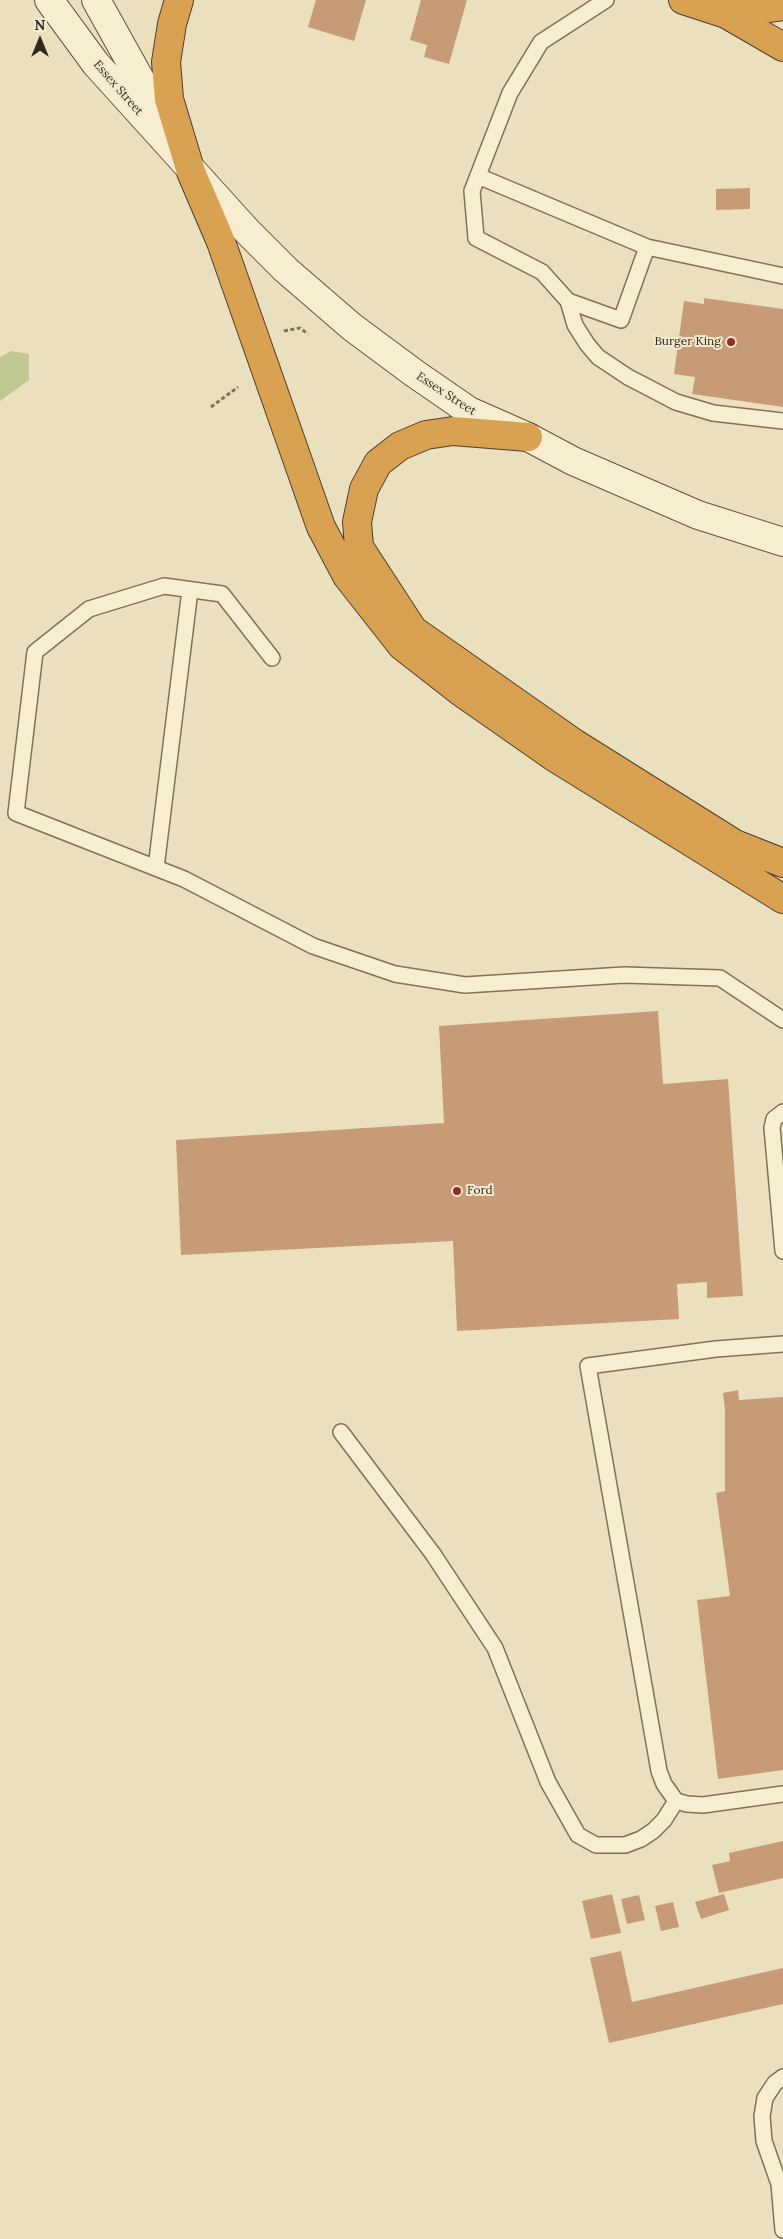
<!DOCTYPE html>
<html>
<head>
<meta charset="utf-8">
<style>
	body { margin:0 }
	#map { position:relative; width:783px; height:2239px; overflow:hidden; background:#ebe0be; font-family:Lora,serif }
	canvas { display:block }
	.north { position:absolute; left:15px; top:15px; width:50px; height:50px; -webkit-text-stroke:4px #f3eace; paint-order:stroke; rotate:0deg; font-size:14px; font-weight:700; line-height:20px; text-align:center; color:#32281c }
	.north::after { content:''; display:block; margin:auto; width:18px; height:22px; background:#32281c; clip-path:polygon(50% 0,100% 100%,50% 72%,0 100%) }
</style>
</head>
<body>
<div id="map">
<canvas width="783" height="2239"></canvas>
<div class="north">N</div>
</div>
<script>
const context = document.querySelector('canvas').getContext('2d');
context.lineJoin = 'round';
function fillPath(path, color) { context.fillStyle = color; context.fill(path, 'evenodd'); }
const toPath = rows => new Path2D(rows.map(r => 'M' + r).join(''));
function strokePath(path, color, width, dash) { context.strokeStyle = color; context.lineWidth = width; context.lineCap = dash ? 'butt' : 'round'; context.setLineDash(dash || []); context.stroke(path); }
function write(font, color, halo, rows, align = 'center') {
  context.font = font + ' Lora,serif'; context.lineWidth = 4; context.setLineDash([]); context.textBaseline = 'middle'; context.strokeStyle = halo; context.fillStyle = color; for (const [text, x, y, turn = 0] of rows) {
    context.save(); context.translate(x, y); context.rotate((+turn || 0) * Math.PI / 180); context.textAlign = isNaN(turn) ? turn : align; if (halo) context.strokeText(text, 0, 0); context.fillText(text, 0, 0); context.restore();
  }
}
fillPath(toPath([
	[11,351,29,354,29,380,0,401,0,357]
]), '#c0c893');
fillPath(toPath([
	[316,0,366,0,354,41,308,27],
	[421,0,467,0,449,64,424,57,427,45,410,40],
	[750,188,750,209,716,210,716,189],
	[704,298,783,309,783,407,692,394,695,377,674,374,684,301,704,304],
	[658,1011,663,1084,728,1079,743,1296,707,1298,707,1282,677,1284,679,1319,457,1331,453,1241,181,1255,176,1140,444,1123,439,1026],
	[738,1390,739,1400,783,1397,783,1770,718,1779,697,1600,730,1596,716,1493,725,1491,725,1410,723,1393],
	[783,1841,783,1878,719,1893,712,1865,730,1861,729,1853],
	[612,1894,621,1933,591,1939,582,1901],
	[724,1894,729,1910,701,1919,695,1902],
	[639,1895,645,1920,627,1924,621,1899],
	[673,1902,679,1927,661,1931,655,1906],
	[621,1951,632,2002,783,1968,783,2004,609,2043,590,1958]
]), '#c79b76');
const lane = toPath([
	[606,0,541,42,510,93,472,191,476,238,542,272,568,301,621,320,647,247],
	[478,176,647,247,783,276],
	[568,301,575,325,587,344,598,357,628,377,676,402,713,413,783,421],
	[272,658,222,594,164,586,89,609,35,652,16,813,184,879,313,946,395,974,465,985,624,975,720,978,783,1020],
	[156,868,190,590],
	[783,1112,774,1119,772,1128,783,1251],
	[783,1344,716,1349,588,1366,659,1771,664,1784,676,1801,687,1804,703,1805,783,1794],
	[341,1432,433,1554,495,1648,548,1782,578,1835,596,1845,625,1845,641,1839,653,1831,664,1820,676,1801],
	[783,2077,775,2083,765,2098,762,2116,764,2141,779,2184,783,2230]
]);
const secondary = toPath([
	[49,0,96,64,247,231,286,270,352,327,414,373,469,411,528,437,573,461,698,515,783,542],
	[96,0,165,124]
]);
const highway = toPath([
	[179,0,172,24,166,62,169,99,191,172,221,242,321,527,347,576,402,646,461,692,554,757,783,899],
	[683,0,726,14,783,47],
	[726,14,783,6],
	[528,437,453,431,426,435,400,446,378,463,364,489,357,522,359,547,413,630,574,743,735,844,783,863]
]);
strokePath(lane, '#827058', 18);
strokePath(secondary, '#64513c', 30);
strokePath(highway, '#503e2d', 30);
strokePath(toPath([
	[284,331,300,328,308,334],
	[211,407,238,387]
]), '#827058', 3, [4, 2.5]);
strokePath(lane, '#f7edd1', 15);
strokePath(secondary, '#f7edd1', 28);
strokePath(highway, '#d8a252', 28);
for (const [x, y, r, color] of [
	[731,342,5,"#8e2f2b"],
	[457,1191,5,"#8e2f2b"]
]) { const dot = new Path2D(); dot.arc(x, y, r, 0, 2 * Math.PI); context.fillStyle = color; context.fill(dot); strokePath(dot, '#f3eace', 2); }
write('12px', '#32281c', '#f3eace', [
	["Essex Street",118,88,49],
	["Essex Street",446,394,33]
]);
write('12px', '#32281c', '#f3eace', [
	["Burger King",721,342],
	["Ford",467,1191,"left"]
], 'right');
</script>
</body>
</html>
